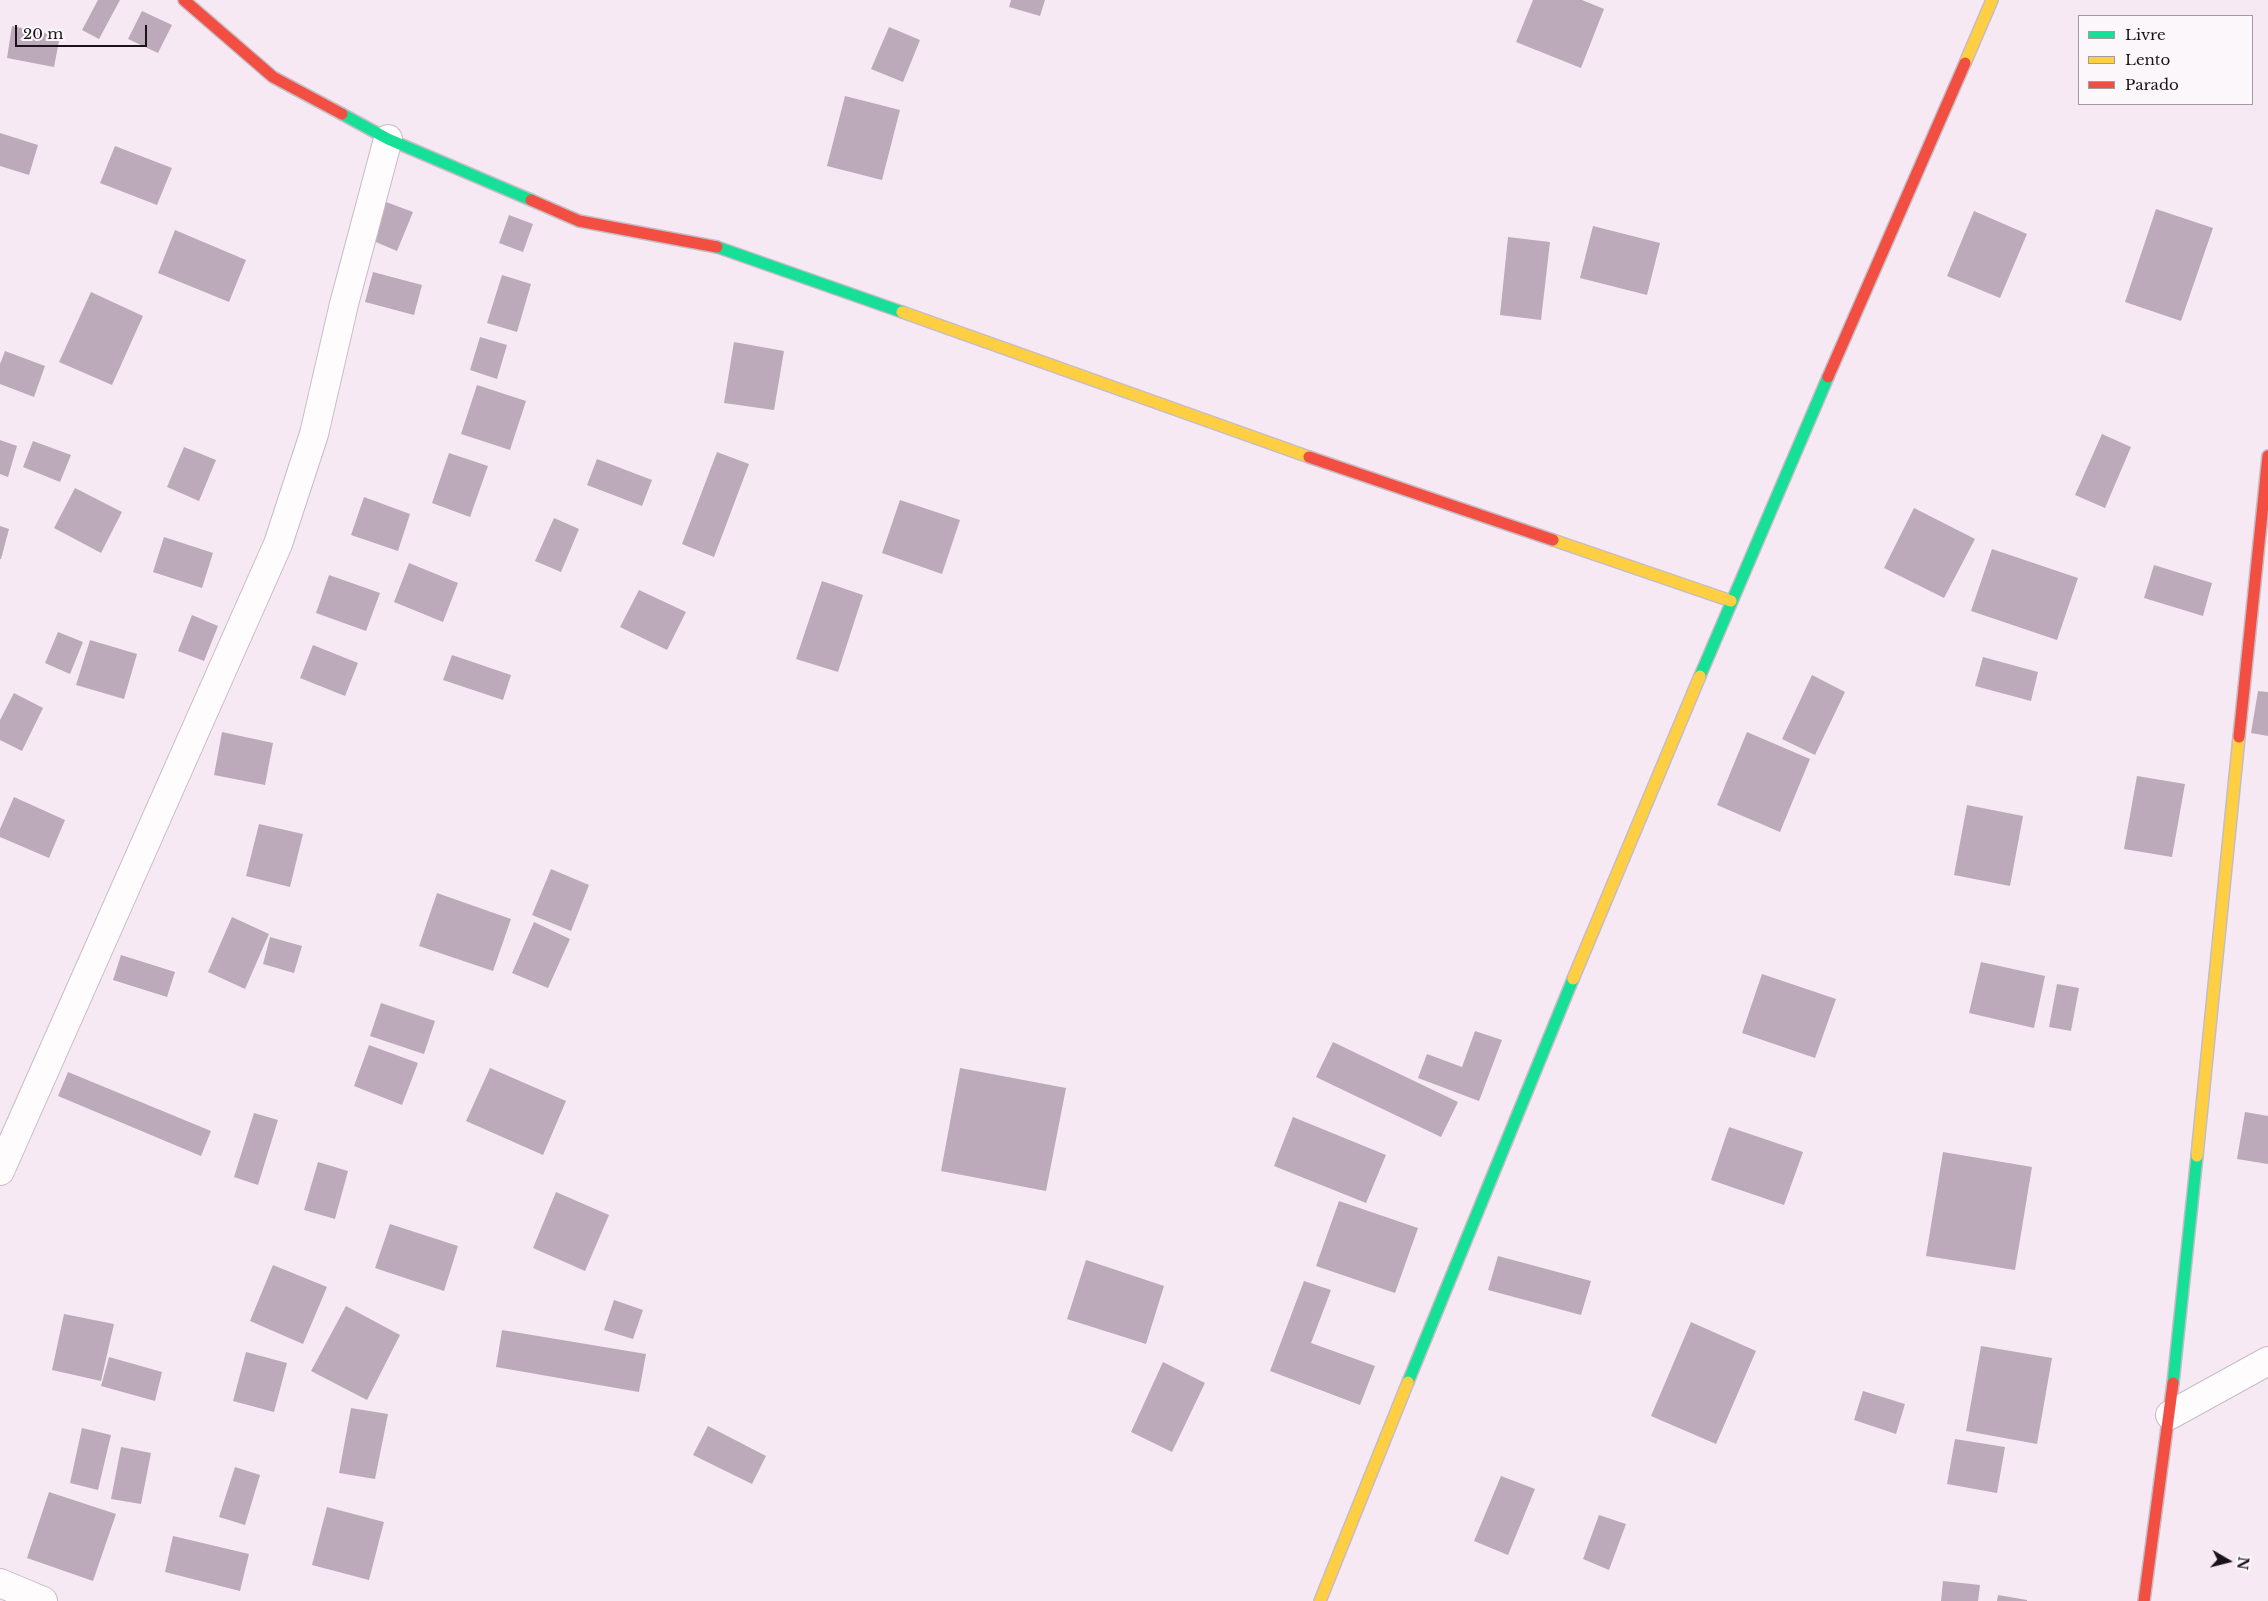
<!DOCTYPE html>
<html>
<head>
<meta charset="utf-8">
<style>
	body { margin:0 }
	#map { position:relative; width:2268px; height:1601px; overflow:hidden; background:#f6e9f4; font-family:"Libre Baskerville",serif }
	canvas { display:block }
	.legend { position:absolute; left:2078px; top:15px; width:175px; height:90px; box-sizing:border-box; background:#fcf7fb; border:1px solid #a29ca1; margin:0; padding:6px 9px; list-style:none; font-size:15px; color:#1c131a }
	.legend li { display:flex; align-items:center; gap:10px; height:25px }
	.legend b { width:25px; border:1px solid #a29ca1 }
	.north { position:absolute; left:2203px; top:1536px; width:50px; height:50px; -webkit-text-stroke:4px #fcf7fb; paint-order:stroke; rotate:98deg; font-size:14px; font-weight:700; line-height:20px; text-align:center; color:#1c131a }
	.north::after { content:''; display:block; margin:auto; width:18px; height:22px; background:#1c131a; clip-path:polygon(50% 0,100% 100%,50% 72%,0 100%) }
	.scale { position:absolute; left:15px; top:25px; width:132px; height:22px; box-sizing:border-box; border:2px solid #1c131a; border-top:0; padding-left:6px; font-size:15px; line-height:18px; white-space:nowrap; color:#1c131a; -webkit-text-stroke:4px #fcf7fb; paint-order:stroke }
</style>
</head>
<body>
<div id="map">
<canvas width="2268" height="1601"></canvas>
<ul class="legend">
<li><b style="height:6px;background:#16e098"></b>Livre</li>
<li><b style="height:6px;background:#ffcf43"></b>Lento</li>
<li><b style="height:6px;background:#f24e42"></b>Parado</li>
</ul>
<div class="north">N</div>
<div class="scale">20 m</div>
</div>
<script>
const context = document.querySelector('canvas').getContext('2d');
context.lineJoin = 'round';
function fillPath(path, color) { context.fillStyle = color; context.fill(path, 'evenodd'); }
const toPath = rows => new Path2D(rows.map(r => 'M' + r).join(''));
function strokePath(path, color, width, dash) { context.strokeStyle = color; context.lineWidth = width; context.lineCap = dash ? 'butt' : 'round'; context.setLineDash(dash || []); context.stroke(path); }
fillPath(toPath([
	[98,0,120,0,99,39,82,30],
	[1011,0,1045,0,1040,16,1009,7],
	[1533,0,1582,0,1604,9,1581,68,1516,42],
	[142,11,172,25,158,53,128,39],
	[12,26,60,36,54,67,7,58],
	[889,27,920,40,903,82,871,69],
	[845,96,900,110,882,180,827,166],
	[0,133,38,145,29,175,0,166],
	[115,146,172,168,157,205,100,183],
	[386,202,413,212,397,251,371,240],
	[2156,209,2213,228,2181,321,2125,302],
	[1974,211,2027,234,2000,298,1947,276],
	[509,215,533,224,523,252,499,243],
	[1593,226,1660,243,1647,295,1580,278],
	[175,230,246,260,229,302,158,273],
	[1508,237,1550,242,1541,320,1500,315],
	[373,272,422,285,414,315,365,302],
	[502,275,531,284,517,332,487,323],
	[91,292,143,316,112,385,59,362],
	[480,337,507,345,497,379,470,370],
	[734,342,784,351,774,410,724,403],
	[5,351,45,366,34,397,0,384,0,364],
	[477,385,526,401,510,450,461,434],
	[2102,434,2131,447,2105,508,2075,495],
	[0,440,17,446,8,477,0,474],
	[33,441,71,455,60,482,23,467],
	[184,447,216,460,199,501,167,487],
	[717,452,749,464,714,557,682,544],
	[449,453,488,466,470,517,432,503],
	[597,459,652,480,642,506,587,485],
	[75,488,122,512,101,553,54,528],
	[364,497,410,514,398,551,351,535],
	[900,500,960,520,942,574,882,553],
	[1914,508,1975,539,1944,598,1884,568],
	[554,518,579,529,561,572,535,561],
	[0,526,9,529,1,559,0,559],
	[164,537,213,553,202,588,153,572],
	[1992,549,2078,578,2057,640,1971,611],
	[409,563,458,583,443,622,394,602],
	[2154,565,2212,583,2203,616,2144,598],
	[329,575,380,593,366,631,316,613],
	[822,581,863,595,838,672,796,659],
	[639,590,686,612,667,650,620,627],
	[192,615,218,626,204,661,178,651],
	[58,632,83,642,70,674,45,663],
	[90,640,137,654,124,699,76,685],
	[313,645,358,663,345,696,300,678],
	[452,655,511,675,503,700,443,680],
	[1983,657,2038,672,2031,701,1975,686],
	[1812,675,1845,692,1815,755,1782,739],
	[2258,691,2268,692,2268,736,2251,733],
	[14,693,43,708,22,751,0,740,0,720],
	[222,732,273,743,265,785,214,775],
	[1747,732,1810,759,1780,832,1717,805],
	[2137,776,2185,784,2172,857,2124,849],
	[14,797,65,820,49,858,0,837,0,829],
	[1967,805,2023,816,2010,886,1954,875],
	[259,824,303,834,290,887,246,876],
	[551,869,589,885,571,931,532,915],
	[437,893,511,919,493,971,419,946],
	[232,917,269,934,245,989,208,972],
	[534,922,570,939,548,988,512,973],
	[270,937,302,946,294,973,263,964],
	[121,955,175,972,167,997,113,980],
	[1981,962,2045,976,2034,1028,1969,1013],
	[1762,974,1836,999,1815,1058,1742,1033],
	[2057,984,2079,988,2071,1031,2049,1027],
	[381,1003,435,1021,424,1054,370,1036],
	[1475,1031,1502,1040,1479,1101,1418,1078,1427,1054,1462,1067],
	[1333,1042,1458,1102,1441,1137,1316,1077],
	[369,1045,418,1063,402,1105,354,1086],
	[490,1068,566,1101,543,1155,466,1121],
	[960,1068,1066,1088,1046,1191,941,1171],
	[68,1072,211,1131,201,1156,58,1096],
	[2245,1112,2268,1116,2268,1164,2237,1159],
	[254,1113,278,1120,258,1185,234,1177],
	[1293,1117,1386,1155,1366,1203,1274,1166],
	[1729,1127,1803,1152,1784,1205,1711,1180],
	[1943,1152,2032,1167,2015,1270,1926,1256],
	[318,1162,348,1171,335,1219,304,1210],
	[556,1192,609,1215,585,1271,533,1248],
	[1339,1201,1418,1228,1395,1293,1316,1266],
	[390,1224,458,1246,444,1291,375,1268],
	[1498,1256,1591,1281,1581,1315,1488,1290],
	[1086,1260,1164,1286,1146,1344,1067,1319],
	[273,1265,327,1287,303,1344,250,1321],
	[1304,1281,1331,1290,1311,1343,1375,1366,1360,1405,1270,1371],
	[614,1300,643,1310,633,1339,604,1330],
	[346,1306,400,1335,367,1400,311,1371],
	[64,1314,114,1324,101,1381,52,1370],
	[1691,1322,1756,1351,1716,1444,1651,1416],
	[502,1330,646,1354,639,1392,496,1367],
	[1981,1346,2052,1358,2037,1444,1966,1431],
	[246,1352,287,1363,274,1412,233,1401],
	[109,1357,162,1372,155,1401,101,1386],
	[1163,1362,1205,1383,1172,1452,1131,1432],
	[1863,1391,1905,1404,1896,1434,1854,1420],
	[351,1408,388,1414,375,1479,339,1473],
	[708,1426,766,1456,752,1484,693,1455],
	[82,1428,111,1435,98,1490,70,1483],
	[1955,1439,2005,1447,1997,1493,1947,1484],
	[121,1447,151,1453,141,1504,111,1499],
	[235,1467,260,1475,245,1525,219,1517],
	[1501,1476,1535,1489,1508,1555,1474,1541],
	[49,1492,116,1514,93,1581,27,1558],
	[327,1507,384,1522,369,1580,312,1565],
	[1599,1515,1626,1524,1609,1570,1583,1559],
	[173,1536,249,1554,240,1591,165,1572],
	[1943,1581,1980,1585,1978,1601,1941,1601],
	[1998,1595,2027,1600,2027,1601,1997,1601]
]), '#bcaaba');
const street = toPath([
	[0,1171,278,544,314,434,344,304,388,139],
	[2170,1415,2268,1361],
	[0,1583,43,1601]
]);
const fast = toPath([
	[342,114,388,139,531,200],
	[717,247,902,312],
	[1700,676,1828,377],
	[1408,1382,1573,979],
	[2173,1383,2197,1156]
]);
const slow = toPath([
	[1965,63,1992,0],
	[902,312,1309,457],
	[1553,540,1731,601],
	[1573,979,1700,676],
	[2197,1156,2239,737],
	[1320,1601,1408,1382]
]);
const jam = toPath([
	[184,0,273,77,342,114],
	[531,200,579,221,717,247],
	[1828,377,1965,63],
	[1309,457,1553,540],
	[2239,737,2268,456],
	[2144,1601,2173,1383]
]);
strokePath(street, '#c6bcc5', 30);
strokePath(fast, '#c6bcc5', 14);
strokePath(slow, '#c6bcc5', 14);
strokePath(jam, '#c6bcc5', 14);
strokePath(street, '#fefcfd', 28);
strokePath(fast, '#16e098', 11);
strokePath(slow, '#ffcf43', 11);
strokePath(jam, '#f24e42', 11);
</script>
</body>
</html>
